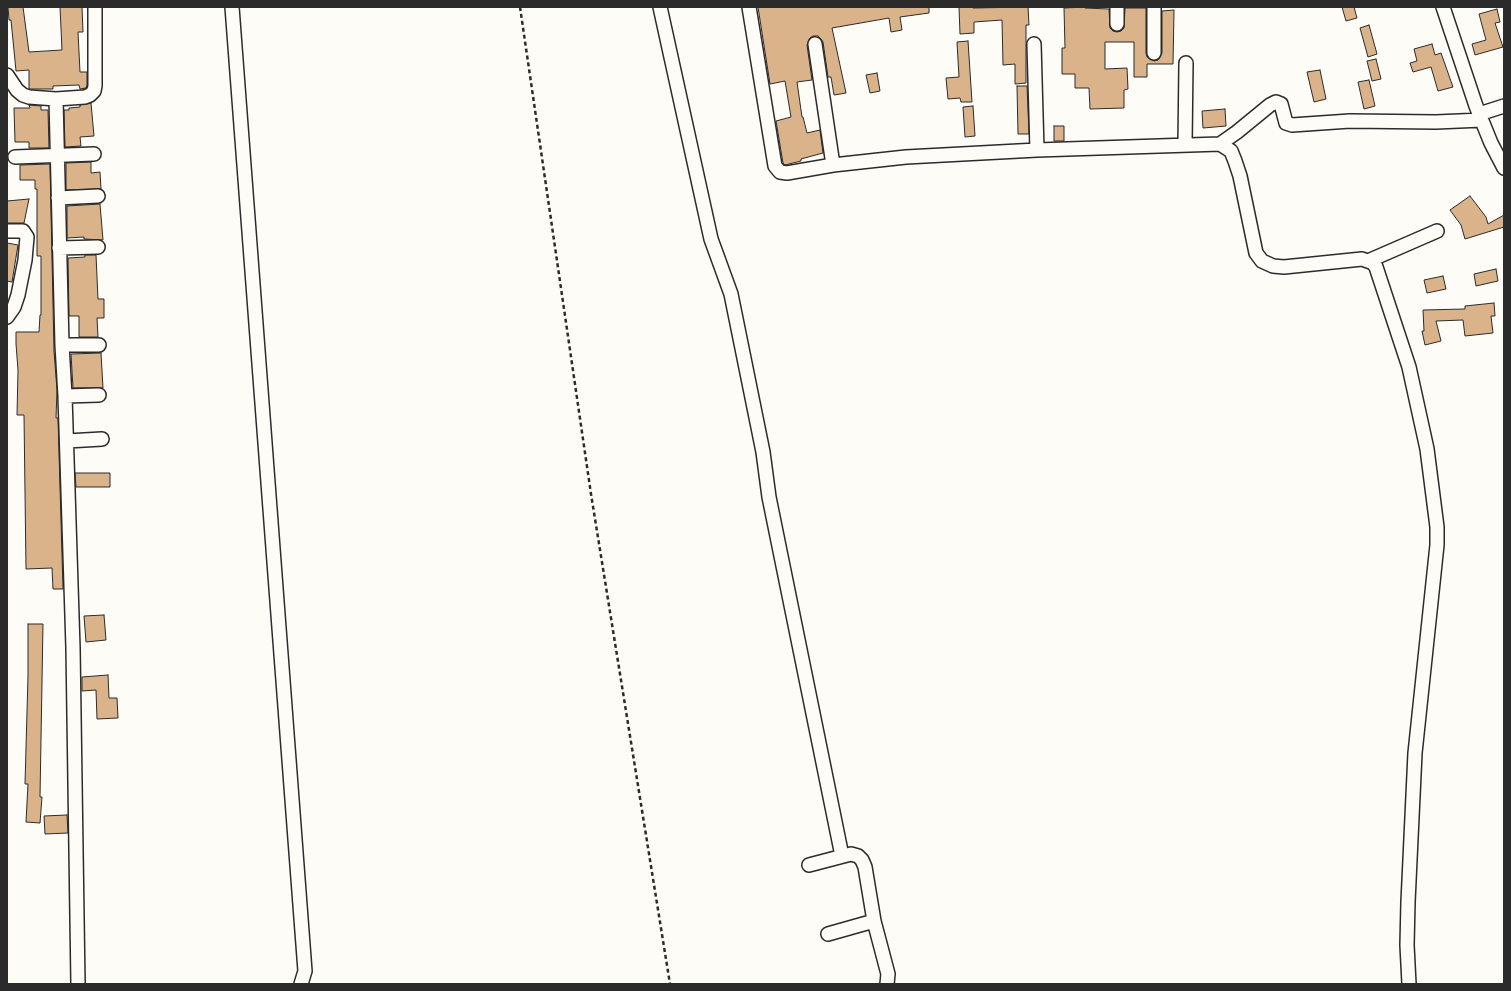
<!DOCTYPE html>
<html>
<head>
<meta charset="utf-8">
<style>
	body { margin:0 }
	#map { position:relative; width:1511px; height:991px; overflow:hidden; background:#fdfcf7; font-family:Sriracha,sans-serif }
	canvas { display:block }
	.frame { position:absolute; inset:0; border:8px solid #2b2b2b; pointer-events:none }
</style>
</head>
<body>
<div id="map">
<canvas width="1511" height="991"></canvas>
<div class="frame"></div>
</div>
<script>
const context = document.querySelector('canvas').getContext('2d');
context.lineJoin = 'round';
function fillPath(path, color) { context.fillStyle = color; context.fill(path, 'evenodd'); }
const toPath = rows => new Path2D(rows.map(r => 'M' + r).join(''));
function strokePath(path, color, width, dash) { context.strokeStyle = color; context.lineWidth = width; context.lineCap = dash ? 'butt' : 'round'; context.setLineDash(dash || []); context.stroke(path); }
const building = toPath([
	[8,7,23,7,29,52,62,50,60,7,82,7,83,32,78,32,80,72,87,72,87,85,86,88,80,89,79,85,53,86,53,89,29,89,29,70,16,71,11,20,9,20,8,7],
	[758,7,929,7,929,13,900,17,902,30,891,32,889,18,832,28,846,93,834,95,831,77,828,77,823,42,821,39,818,36,813,36,810,38,807,45,812,80,797,82,802,117,803,117,807,133,820,130,823,153,801,159,801,161,785,165,783,163,776,121,791,117,785,81,770,84,758,7],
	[959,7,973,7,973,8,1028,7,1029,25,1026,25,1026,83,1015,84,1015,64,1003,65,1002,20,974,22,974,33,960,34,959,7],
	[1085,7,1085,8,1109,9,1110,28,1113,31,1117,32,1121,31,1124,28,1125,8,1146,8,1146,53,1147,57,1154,61,1158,60,1162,53,1162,11,1174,10,1173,64,1147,64,1147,77,1134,77,1134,42,1105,42,1105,69,1127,68,1128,89,1124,90,1124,108,1090,109,1089,88,1075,88,1075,74,1062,74,1062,48,1065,48,1064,8,1085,7],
	[1342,7,1354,7,1357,18,1346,21,1342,7],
	[1497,9,1500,22,1495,23,1503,47,1475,55,1472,44,1486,40,1479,14,1497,9],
	[1369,25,1377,54,1368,57,1360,28,1369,25],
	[968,41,972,102,961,102,960,98,948,99,946,78,959,77,957,42,968,41],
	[1432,44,1435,55,1441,53,1453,87,1438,91,1431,67,1413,72,1410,63,1417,61,1414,49,1432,44],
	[1376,59,1381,79,1372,81,1367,61,1376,59],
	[1320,70,1326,99,1314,102,1307,72,1320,70],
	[877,73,880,91,870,93,866,75,877,73],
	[1369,80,1375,106,1364,109,1358,82,1369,80],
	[1017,86,1027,86,1029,134,1018,134,1017,86],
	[91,103,94,136,80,137,81,146,65,147,64,110,69,110,69,108,80,107,80,105,91,103],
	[29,105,41,106,41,110,48,110,49,148,29,148,29,142,15,142,14,108,30,108,29,105],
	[973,106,975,136,965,137,963,107,973,106],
	[1225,109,1226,126,1203,128,1202,111,1225,109],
	[1054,126,1064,126,1064,141,1054,141,1054,126],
	[91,162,91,173,100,172,101,189,66,190,66,163,91,162],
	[50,164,54,351,57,390,56,418,58,418,63,589,53,589,52,568,26,569,24,415,17,415,18,370,16,344,16,332,39,332,40,315,41,315,41,256,37,256,37,189,35,189,35,180,20,180,20,165,50,164],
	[1470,196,1486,217,1488,224,1504,215,1504,227,1465,239,1461,225,1450,210,1470,196],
	[29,199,24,223,7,223,7,201,29,199],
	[100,204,103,240,84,239,84,237,67,238,67,206,100,204],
	[7,243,18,245,12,282,7,281,7,243],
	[85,255,96,255,98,299,104,299,104,318,97,318,98,337,79,337,79,316,69,316,68,258,85,257,85,255],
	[1496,269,1498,281,1476,286,1474,274,1496,269],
	[1443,276,1446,289,1427,293,1424,280,1443,276],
	[1494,303,1495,316,1491,316,1493,333,1465,336,1463,320,1436,321,1441,341,1425,345,1422,331,1424,331,1423,310,1465,309,1465,306,1494,303],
	[101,353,103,388,73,388,71,354,101,353],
	[75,473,110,473,110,487,76,487,75,473],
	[104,615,106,640,86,642,84,616,104,615],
	[28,624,43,624,40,797,42,797,40,823,26,822,28,784,25,784,28,676,28,624],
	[108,675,109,698,117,698,118,718,97,719,96,690,82,691,82,677,108,675],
	[67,815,68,833,45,834,44,816,67,815]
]);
fillPath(building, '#dab38b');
strokePath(building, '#2b2b2b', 1);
const street = toPath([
	[232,7,305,971,301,984],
	[660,7,711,239,731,294,763,452,769,497,842,856],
	[749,7,775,166,780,172,787,173,833,165,906,157,1037,150,1220,144,1231,151,1235,161,1240,176,1256,253,1262,261,1273,266,1284,267,1362,259,1373,263,1376,267,1409,367,1427,449,1437,527,1437,545,1415,753,1408,902,1407,945,1409,984],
	[1154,7,1154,53],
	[1443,7,1476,106,1491,143,1504,168],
	[1117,24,1117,7],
	[815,44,833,165],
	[1034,44,1037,150],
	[7,75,17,90,23,95,29,97,56,99,85,97,90,95,94,91,95,86,95,7],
	[56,99,62,345,65,396,73,648,78,984],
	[1479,114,1504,106],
	[1220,144,1237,132,1270,105,1276,102,1281,104,1286,123,1292,125,1350,121,1436,122,1482,120],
	[1185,145,1186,63],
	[15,157,94,154],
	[58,198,98,196],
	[7,231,23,231,27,237,25,260,18,295,14,307,7,317],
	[59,248,98,247],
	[1368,261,1437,231],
	[62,345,99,345],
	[65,396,99,395],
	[67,441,102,439],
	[809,865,851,854,858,856,862,860,865,867,874,921,888,974,887,984],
	[828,934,874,921]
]);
strokePath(street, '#2b2b2b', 16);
strokePath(toPath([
	[520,7,591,494,670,984]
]), '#2b2b2b', 2.5, [4, 3]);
strokePath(street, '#fdfcf7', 13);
</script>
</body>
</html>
